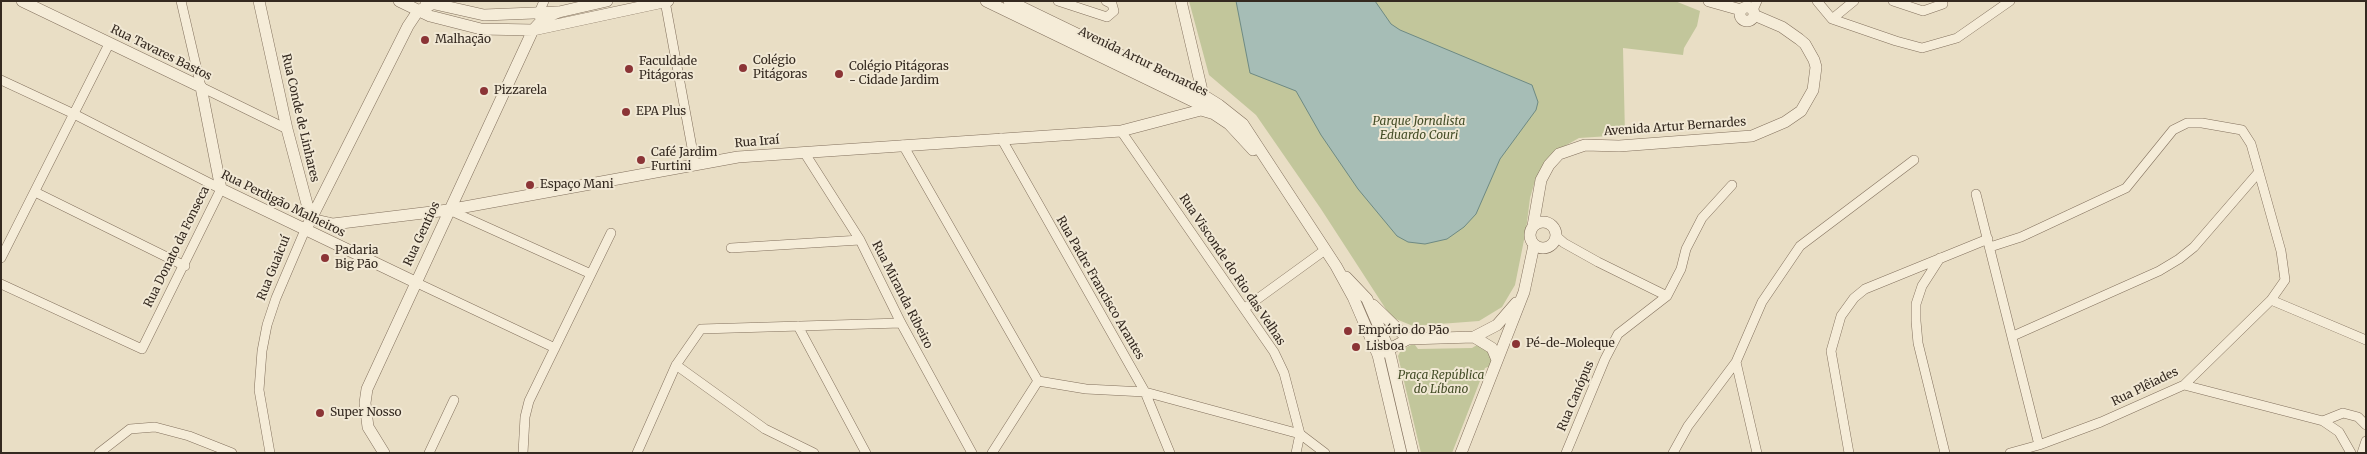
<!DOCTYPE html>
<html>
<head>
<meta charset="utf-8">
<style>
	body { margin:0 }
	#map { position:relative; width:2367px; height:454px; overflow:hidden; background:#e9dec5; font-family:Merriweather,serif }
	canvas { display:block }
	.frame { position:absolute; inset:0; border:2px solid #342920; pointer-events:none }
</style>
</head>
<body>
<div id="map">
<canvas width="2367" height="454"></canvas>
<div class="frame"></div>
</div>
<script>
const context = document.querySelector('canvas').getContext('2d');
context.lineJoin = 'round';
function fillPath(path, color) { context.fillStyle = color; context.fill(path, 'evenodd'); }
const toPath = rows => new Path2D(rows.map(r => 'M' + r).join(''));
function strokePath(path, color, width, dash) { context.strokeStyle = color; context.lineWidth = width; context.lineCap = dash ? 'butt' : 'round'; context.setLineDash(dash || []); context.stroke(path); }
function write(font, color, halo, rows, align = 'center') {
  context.font = font + ' Merriweather,serif'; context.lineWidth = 4; context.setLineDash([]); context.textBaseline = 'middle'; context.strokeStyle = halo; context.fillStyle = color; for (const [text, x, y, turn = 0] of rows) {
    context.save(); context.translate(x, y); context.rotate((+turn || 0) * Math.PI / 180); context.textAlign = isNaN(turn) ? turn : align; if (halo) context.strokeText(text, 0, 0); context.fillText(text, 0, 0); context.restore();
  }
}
fillPath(toPath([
	[1189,1,1675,1,1700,11,1697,26,1684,48,1683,55,1623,48,1625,135,1579,138,1554,152,1542,167,1535,181,1530,198,1526,230,1515,285,1502,307,1479,321,1413,326,1391,317,1321,209,1256,115,1209,75],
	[1411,345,1415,345,1418,349,1472,348,1477,345,1485,348,1491,357,1491,366,1485,368,1452,453,1421,453,1398,356,1401,350]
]), '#c2c69b');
const water = toPath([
	[1236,1,1375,1,1391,24,1400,30,1532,85,1538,102,1536,110,1500,159,1476,214,1464,227,1447,239,1425,244,1408,242,1397,236,1358,189,1321,135,1296,91,1250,73,1236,1]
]);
fillPath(water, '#a6bdb6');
strokePath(water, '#6e8a83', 1);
const minor = toPath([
	[181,1,201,87,287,129],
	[665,1,695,164],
	[1058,1,1107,17,1114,11,1112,4,1106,1],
	[1817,1,1832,19,1896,41,1922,48,1957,38,2010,1],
	[1893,1,1923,11,1943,4,1942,1],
	[1753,10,1757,1],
	[538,15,544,1],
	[1832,19,1854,1],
	[1,80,74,114,221,189,142,349,1,284],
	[1121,131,1274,352,1284,373,1300,434,1296,453],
	[1001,138,1145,392,1170,453],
	[903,145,1038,381],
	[804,152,860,240,901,323,972,453],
	[35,192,185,266],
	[1976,194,2039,445],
	[449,210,591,274],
	[1556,236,1564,243,1598,262,1667,296],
	[1990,247,2021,237,2126,188,2173,130,2187,123,2202,123,2242,130,2251,144,2281,251,2285,280,2271,300,2184,385,2101,422,2039,445,2010,453],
	[731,248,860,240],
	[1,258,109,44],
	[1940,258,1922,286,1916,304,1916,321,1918,343,1945,453],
	[415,282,555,348],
	[2271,300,2366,340],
	[1245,308,1325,250],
	[798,326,866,453],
	[2013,336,2159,271,2179,259,2194,247,2258,173],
	[1736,362,1757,453],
	[676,365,765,429,814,453],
	[1038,381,1086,389,1145,392,1300,434,1325,453],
	[2184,385,2323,421,2339,432,2351,453],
	[2323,421,2343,413,2358,417,2366,425],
	[99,453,130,429,155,427,189,436,232,453],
	[270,453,259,390,262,351,267,325,276,298,305,230],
	[429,453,454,400],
	[523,453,525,417,529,401,611,233],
	[637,453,676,365,701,329,901,323],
	[992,453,1038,381],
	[1566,453,1605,359,1618,334,1667,296,1681,269,1686,249,1702,218,1732,185],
	[1673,453,1688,426,1736,362,1762,302,1800,246,1914,160],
	[1849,453,1831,351,1841,316,1854,298,1865,289,1988,239],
	[2362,453,2366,441]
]);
const tertiary = toPath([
	[22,1,201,87,221,189,415,282],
	[259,1,287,129,311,219],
	[399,1,430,16,481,29,533,30,668,1],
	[986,1,1199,104,1229,124,1253,150],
	[1009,1,1203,95,1219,105,1243,124,1336,266,1353,297,1378,355,1401,453],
	[1181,1,1203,95],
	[1709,1,1741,10],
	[426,2,484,15,559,12,607,1],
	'1740 14a7 7 0 1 1 14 0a7 7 0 1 1-14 0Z',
	[311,219,333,224,448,210,738,157,1121,131,1201,110,1218,115],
	'1530 235a13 13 0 1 1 26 0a13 13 0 1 1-26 0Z',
	[308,225,408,26,418,11,434,3],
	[1533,226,1541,180,1549,165,1559,154,1585,145,1619,146,1752,136,1785,122,1801,111,1813,90,1816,67,1814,60,1805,44,1799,39,1782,27,1754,15],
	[1346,277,1367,299,1389,350,1413,453],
	[1373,305,1408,339],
	[1474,337,1492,348,1497,360],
	[1384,352,1408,339,1474,337,1497,325,1516,303],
	[384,453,368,427,365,403,367,389,533,30,544,18,559,12],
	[1461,453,1524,292,1534,245]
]);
strokePath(minor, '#82705d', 10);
strokePath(tertiary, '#82705d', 12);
strokePath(minor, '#f5ecd8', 9);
strokePath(tertiary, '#f5ecd8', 11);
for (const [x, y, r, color] of [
	[425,40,5,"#8b3436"],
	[743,68,5,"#8b3436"],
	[629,69,5,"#8b3436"],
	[839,74,5,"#8b3436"],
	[484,91,5,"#8b3436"],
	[626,112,5,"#8b3436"],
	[641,160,5,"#8b3436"],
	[530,185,5,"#8b3436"],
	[325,258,5,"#8b3436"],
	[1348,331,5,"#8b3436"],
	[1516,344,5,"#8b3436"],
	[1356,347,5,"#8b3436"],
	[320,413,5,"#8b3436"]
]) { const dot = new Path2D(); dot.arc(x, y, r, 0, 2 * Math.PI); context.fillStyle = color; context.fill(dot); strokePath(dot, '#f1e8d4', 2); }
write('12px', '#342920', '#f1e8d4', [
	["Malhação",435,40],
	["Colégio",753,61],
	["Pitágoras",753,75],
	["Faculdade",639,62],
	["Pitágoras",639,76],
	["Colégio Pitágoras",849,67],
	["- Cidade Jardim",849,81],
	["Pizzarela",494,91],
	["EPA Plus",636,112],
	["Café Jardim",651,153],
	["Furtini",651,167],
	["Espaço Mani",540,185],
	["Padaria",335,251],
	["Big Pão",335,265],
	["Empório do Pão",1358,331],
	["Pé-de-Moleque",1526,344],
	["Lisboa",1366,347],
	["Super Nosso",330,413]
], 'left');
write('12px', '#342920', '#f1e8d4', [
	["Rua Tavares Bastos",161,53,26],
	["Avenida Artur Bernardes",1143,62,26],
	["Rua Conde de Linhares",300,118,77],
	["Avenida Artur Bernardes",1675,127,-4],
	["Rua Iraí",757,142,-5],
	["Rua Perdigão Malheiros",283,204,26],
	["Rua Gentios",422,234,-65],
	["Rua Donato da Fonseca",177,247,-64],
	["Rua Guaicuí",274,268,-68],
	["Rua Visconde do Rio das Velhas",1232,270,56],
	["Rua Padre Francisco Arantes",1100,288,60],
	["Rua Miranda Ribeiro",902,295,63],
	["Rua Plêiades",2145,387,-26],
	["Rua Canópus",1576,396,-67]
]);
write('italic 12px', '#454e28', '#f1e8d4', [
	["Parque Jornalista",1419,122],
	["Eduardo Couri",1419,136],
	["Praça República",1441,376],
	["do Líbano",1441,390]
]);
</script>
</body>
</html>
